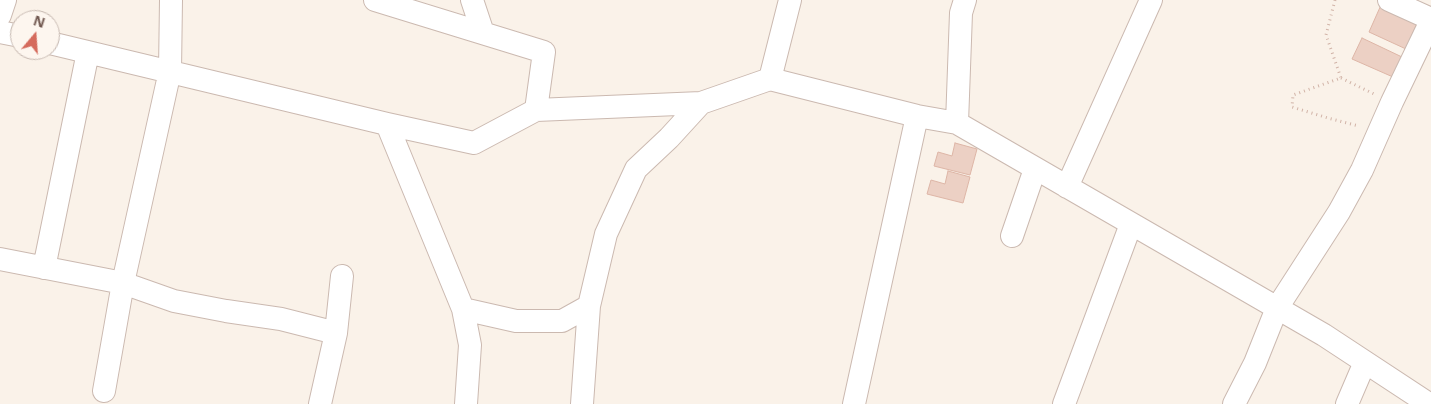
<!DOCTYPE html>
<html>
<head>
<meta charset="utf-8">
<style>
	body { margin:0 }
	#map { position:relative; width:1431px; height:404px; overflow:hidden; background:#faf2e9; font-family:"Noto Sans",sans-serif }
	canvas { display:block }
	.north { position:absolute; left:10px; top:10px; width:50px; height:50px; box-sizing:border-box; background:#fdf6ef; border:1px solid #c5b7af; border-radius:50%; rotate:18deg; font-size:14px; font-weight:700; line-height:20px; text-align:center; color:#715850 }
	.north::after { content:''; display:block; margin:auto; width:18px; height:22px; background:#d56b5d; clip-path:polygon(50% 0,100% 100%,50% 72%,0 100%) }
</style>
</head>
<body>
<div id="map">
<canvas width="1431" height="404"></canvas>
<div class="north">N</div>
</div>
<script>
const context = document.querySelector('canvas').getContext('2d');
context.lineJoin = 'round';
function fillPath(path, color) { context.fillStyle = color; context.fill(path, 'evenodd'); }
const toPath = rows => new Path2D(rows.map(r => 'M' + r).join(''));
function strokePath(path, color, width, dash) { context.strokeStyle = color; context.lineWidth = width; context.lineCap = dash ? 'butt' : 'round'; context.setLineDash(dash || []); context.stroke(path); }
const building = toPath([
	[1381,5,1418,21,1406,49,1369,32,1381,5],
	[1362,38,1402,57,1393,77,1352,59,1362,38],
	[955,143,977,149,970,175,934,166,938,152,952,156,955,143],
	[948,171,970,177,963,203,927,194,931,180,945,184,948,171]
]);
fillPath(building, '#ecd0c4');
strokePath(building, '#ddb5a6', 1);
const street = toPath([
	[375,0,544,52,536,110,701,103,770,79,917,116,957,123,1324,335,1429,404],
	[472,0,483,33],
	[1389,0,1431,19],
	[0,15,5,0],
	[0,32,20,36],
	[50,43,387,124,474,143,536,110],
	[770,79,790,0],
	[957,123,961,13,965,0],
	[387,124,463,309,470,345,466,404],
	[1067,187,1151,0],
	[1012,236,1035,169],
	[0,259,123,283,174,301,226,311,281,319,336,333],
	[44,268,88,52],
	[463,309,516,321,562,321,589,306],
	[104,391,123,283,170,71,171,0],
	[320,404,336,333,342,276],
	[582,404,589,306,606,234,636,169,669,138,701,103],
	[854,404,917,116],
	[1064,404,1131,224],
	[1234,404,1255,363,1277,308,1339,212,1362,170,1392,102,1431,21],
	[1347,404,1365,362]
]);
strokePath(street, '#cbb9b0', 24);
strokePath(toPath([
	[1335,0,1326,35,1341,78,1293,95,1292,107,1328,118,1359,126],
	[1341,78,1374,94]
]), '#d1b3a7', 3, [1, 4]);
strokePath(street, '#fff', 22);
</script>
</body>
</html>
